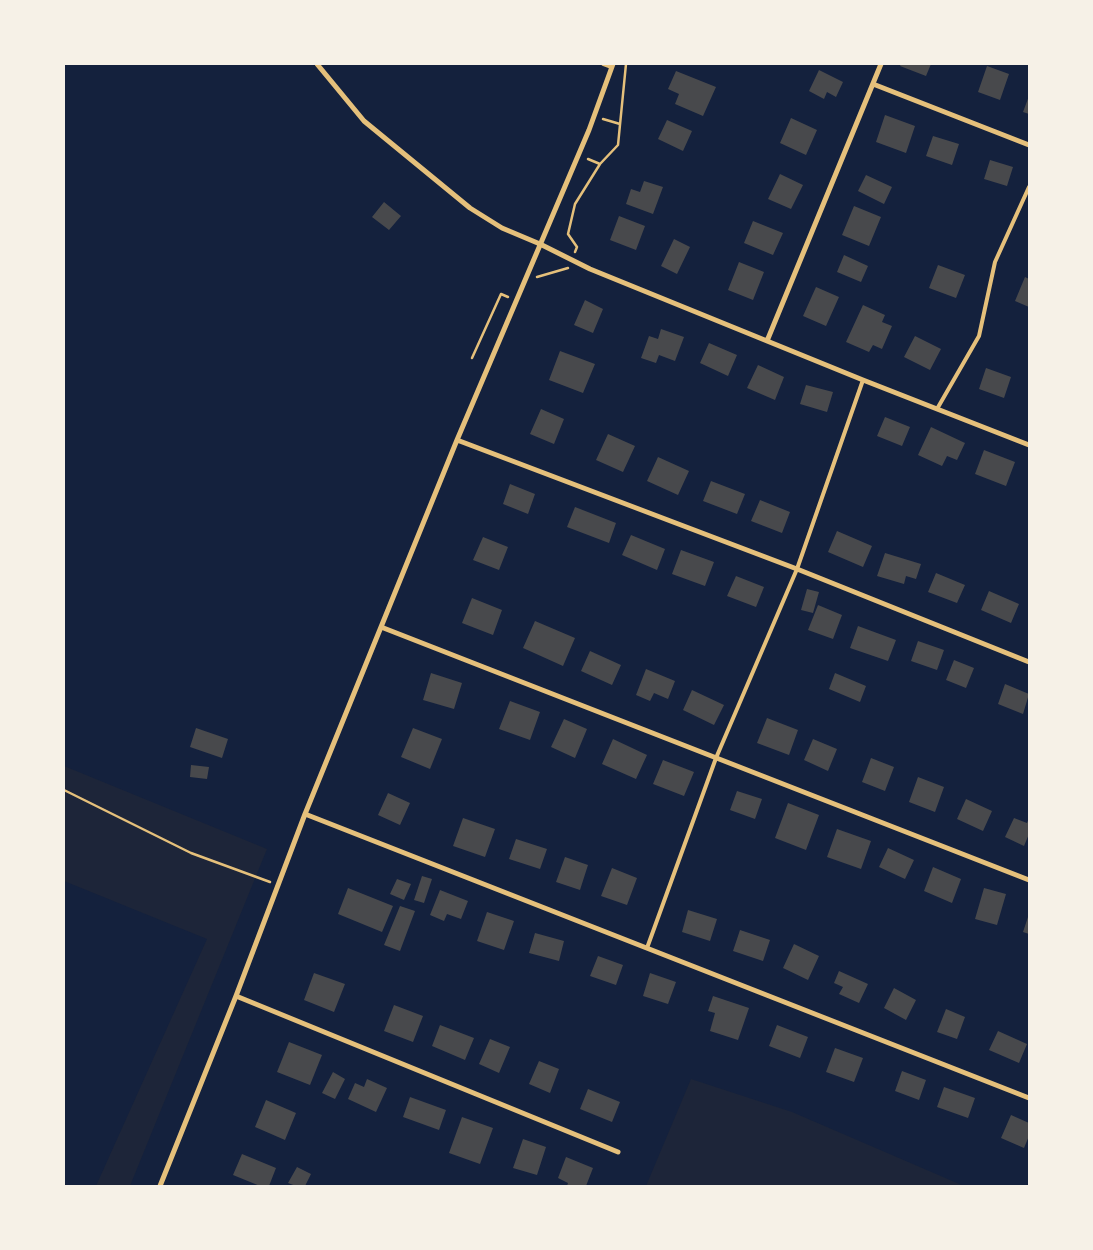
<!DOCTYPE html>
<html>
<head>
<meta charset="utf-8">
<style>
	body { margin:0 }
	#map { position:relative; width:1093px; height:1250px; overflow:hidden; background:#14213d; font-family:"Source Serif 4",serif }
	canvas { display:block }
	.frame { position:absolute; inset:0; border:65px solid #f6f1e7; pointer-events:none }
</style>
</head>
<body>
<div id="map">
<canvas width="1093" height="1250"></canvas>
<div class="frame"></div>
</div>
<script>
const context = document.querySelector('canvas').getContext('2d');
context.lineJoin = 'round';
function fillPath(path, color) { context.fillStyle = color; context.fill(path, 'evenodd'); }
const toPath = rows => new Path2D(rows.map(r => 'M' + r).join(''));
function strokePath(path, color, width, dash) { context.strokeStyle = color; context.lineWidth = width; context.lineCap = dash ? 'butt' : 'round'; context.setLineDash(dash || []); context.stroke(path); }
fillPath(toPath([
	[64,766,267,849,130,1186,96,1186,207,939,64,881],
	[691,1079,792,1112,964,1186,646,1186]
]), '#1d2539');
fillPath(toPath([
	[901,64,931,64,926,76,900,66],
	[987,66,1009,74,1000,100,978,92],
	[819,70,843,82,836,97,827,92,824,99,809,91],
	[676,71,716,87,703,116,675,104,679,94,668,89],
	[1029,96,1029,114,1023,112],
	[885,115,915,126,906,153,876,142],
	[791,118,817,130,806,155,780,143],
	[667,120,692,131,683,151,658,139],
	[933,136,959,144,952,165,926,156],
	[990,160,1013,167,1007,186,984,179],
	[780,174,803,185,791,209,768,199],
	[866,175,892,187,884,204,858,191],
	[644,181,663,187,653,214,626,204,631,189,640,192],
	[384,202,401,216,389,230,372,217],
	[854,206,881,217,869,246,842,235],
	[619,216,645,226,636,250,610,240],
	[753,221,783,233,773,255,744,243],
	[674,239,690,247,677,274,661,266],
	[844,255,868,266,861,282,837,272],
	[739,262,764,272,753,300,728,290],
	[938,265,965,275,956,298,929,288],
	[1025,277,1029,279,1029,307,1015,301],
	[816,287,839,297,826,326,803,316],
	[585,300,603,309,593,333,574,325],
	[863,305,885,315,882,322,892,326,882,349,873,345,869,352,846,342],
	[661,329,684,337,675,361,659,355,656,363,641,358,649,336,658,339],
	[915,336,941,349,930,370,904,357],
	[709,343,737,355,728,376,700,363],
	[560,351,595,364,583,393,549,380],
	[758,365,784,377,775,400,747,388],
	[986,368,1011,377,1004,398,979,389],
	[806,385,833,392,827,412,800,404],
	[541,409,564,419,554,444,530,434],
	[885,417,910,427,902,446,877,436],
	[931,427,965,443,957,460,947,456,942,466,918,455],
	[608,434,635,446,623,472,596,460],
	[984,450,1015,462,1006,486,975,474],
	[658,457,689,471,678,495,647,481],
	[711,481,745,494,737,514,703,501],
	[510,484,535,494,528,514,503,504],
	[760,500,790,512,782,533,751,521],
	[575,507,616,523,609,543,567,527],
	[837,531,872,546,863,567,828,552],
	[631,535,665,549,657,570,622,555],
	[483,537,508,547,499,570,473,560],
	[681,550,714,562,705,586,672,574],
	[885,553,921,564,916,579,906,576,904,584,877,576],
	[936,573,965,585,957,603,928,592],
	[736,576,764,587,756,607,727,596],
	[807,589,819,592,813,613,801,610],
	[989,591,1019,604,1011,623,981,610],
	[472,598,502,610,493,635,462,623],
	[818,605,842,615,833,639,808,630],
	[535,621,575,638,563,666,523,648],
	[858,626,896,640,888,661,850,648],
	[918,641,944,650,937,670,911,661],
	[590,651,621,665,612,685,581,671],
	[954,660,974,668,966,688,946,680],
	[646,669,675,681,668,699,654,693,650,701,636,695],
	[431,673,462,683,454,709,423,700],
	[835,673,866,686,860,702,829,689],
	[1005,684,1029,694,1023,714,998,704],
	[692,690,724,705,714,725,683,710],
	[510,701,540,712,530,740,499,729],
	[767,718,798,730,789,755,757,743],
	[564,719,587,729,575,758,551,747],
	[196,728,228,739,222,758,190,747],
	[413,728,442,739,430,769,401,757],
	[613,739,647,755,636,779,602,764],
	[813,739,837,749,828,771,804,760],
	[871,758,894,767,885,791,862,782],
	[663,760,694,772,684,796,653,784],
	[191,765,209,767,207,779,190,777],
	[918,777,944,787,935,812,909,802],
	[737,791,762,799,755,819,730,810],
	[388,793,410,803,400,825,378,815],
	[966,799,992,811,983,831,957,819],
	[788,803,819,815,806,850,775,838],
	[463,818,495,829,485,857,453,846],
	[1014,818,1027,823,1029,818,1029,834,1024,846,1005,837],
	[837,829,871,841,861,869,827,857],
	[516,839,547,849,540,869,509,859],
	[888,848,914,860,905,879,879,867],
	[565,857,588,865,580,890,556,882],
	[933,867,961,879,952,903,924,891],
	[612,868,637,878,627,905,601,896],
	[422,876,432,879,424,903,414,900],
	[397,879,411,884,404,900,390,894],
	[348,888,393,906,382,932,338,914],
	[984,888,1006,894,997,925,975,919],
	[440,890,468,901,461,919,447,914,444,921,430,915],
	[400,906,415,911,400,951,384,945],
	[688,910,717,919,710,941,682,932],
	[487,912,514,921,504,950,477,941],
	[1029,914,1029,934,1023,932],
	[740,930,770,940,763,961,733,951],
	[535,933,564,941,559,961,529,953],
	[794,944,819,956,808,980,783,968],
	[598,956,623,965,616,985,590,976],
	[839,971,868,984,859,1003,839,994,843,987,834,983],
	[314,973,345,984,334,1012,304,1000],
	[650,973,676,982,668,1004,643,996],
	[894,988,916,1000,906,1020,884,1008],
	[713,996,749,1008,738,1040,710,1031,715,1013,708,1011],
	[394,1005,423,1016,413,1042,384,1031],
	[946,1009,965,1017,957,1039,937,1032],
	[440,1025,474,1038,465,1060,432,1046],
	[777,1025,808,1037,800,1058,769,1046],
	[998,1031,1027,1044,1019,1063,989,1050],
	[490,1039,510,1047,499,1073,479,1064],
	[289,1042,322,1055,310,1085,277,1072],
	[835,1048,863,1058,854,1082,826,1072],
	[539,1061,559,1069,550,1093,529,1084],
	[902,1071,926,1080,919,1100,895,1091],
	[333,1072,345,1079,335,1099,322,1093],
	[367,1079,387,1088,376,1112,348,1099,355,1083,364,1087],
	[944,1087,975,1098,968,1118,937,1107],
	[588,1089,620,1102,612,1122,580,1109],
	[410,1097,446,1110,439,1130,403,1117],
	[266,1100,296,1113,285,1140,255,1127],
	[1011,1115,1029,1123,1029,1136,1024,1148,1001,1138],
	[462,1117,493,1128,480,1164,449,1153],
	[523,1139,546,1147,537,1175,513,1168],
	[242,1154,276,1168,269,1186,260,1186,233,1175],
	[566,1157,593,1168,586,1186,567,1186,568,1183,558,1178],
	[297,1167,311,1174,305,1186,296,1186,288,1183]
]), '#48494c');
strokePath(toPath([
	[603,119,620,124],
	[588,159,600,164],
	[575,252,577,247,568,234,575,204,600,164,618,145,626,64],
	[537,277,568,268],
	[472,358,501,294,508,297],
	[64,790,191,853,270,882]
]), '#e5c07b', 2.5);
strokePath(toPath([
	[603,64,611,67],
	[937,409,979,336,995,262,1029,187],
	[647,948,716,758,797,569,863,380]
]), '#e5c07b', 4);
strokePath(toPath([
	[317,64,364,121,470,208,502,228,540,244,590,269,863,380,1029,445],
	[873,84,1029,145],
	[767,341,881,64],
	[457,440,797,569,1029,662],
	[381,627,1029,880],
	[305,814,1029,1098],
	[236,996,618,1152],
	[160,1186,236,996,305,814,457,440,589,130,613,64]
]), '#e5c07b', 5);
</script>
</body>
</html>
